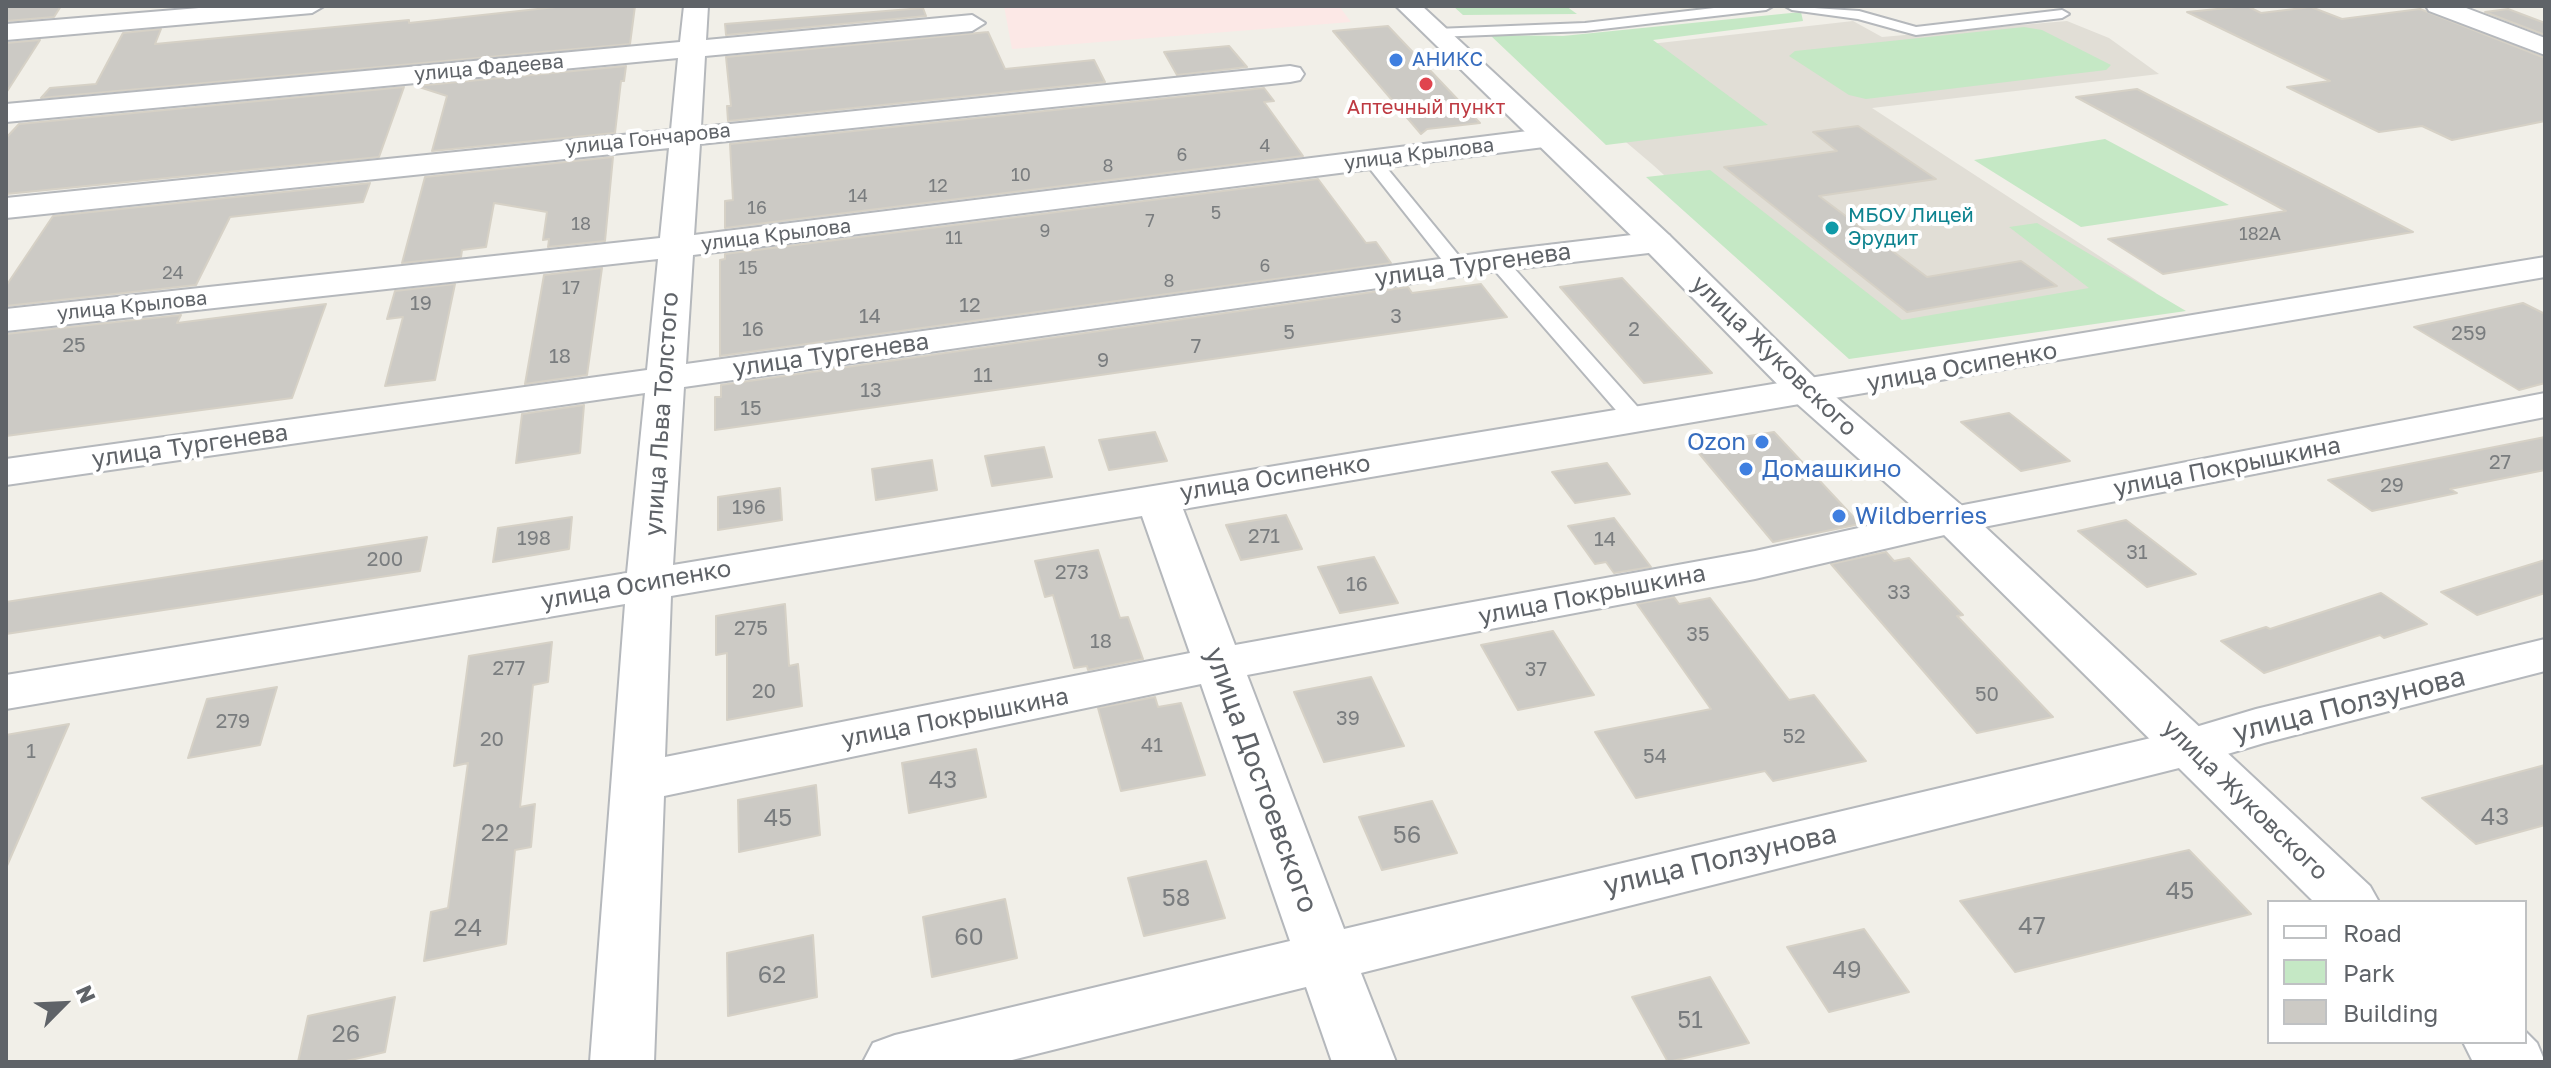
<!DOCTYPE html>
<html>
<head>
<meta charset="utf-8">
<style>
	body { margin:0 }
	#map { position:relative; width:2551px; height:1068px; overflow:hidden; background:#f1efe8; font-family:"Golos Text",sans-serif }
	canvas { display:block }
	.frame { position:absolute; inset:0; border:8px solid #5f6368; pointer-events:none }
	.legend { position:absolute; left:2267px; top:900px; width:260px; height:144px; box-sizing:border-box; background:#fff; border:2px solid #bfc1c3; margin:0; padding:10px 14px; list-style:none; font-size:24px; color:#5f6368 }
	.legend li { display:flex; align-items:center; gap:16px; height:40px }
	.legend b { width:40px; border:2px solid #bfc1c3 }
	.north { position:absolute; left:24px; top:964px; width:80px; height:80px; -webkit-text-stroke:6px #fff; paint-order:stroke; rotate:66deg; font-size:22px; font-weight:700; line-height:32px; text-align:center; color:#5f6368 }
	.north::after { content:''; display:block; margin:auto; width:28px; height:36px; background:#5f6368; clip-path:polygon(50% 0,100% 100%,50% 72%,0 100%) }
</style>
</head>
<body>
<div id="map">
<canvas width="2551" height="1068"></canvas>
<div class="frame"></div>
<ul class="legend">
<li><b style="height:10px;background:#fff"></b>Road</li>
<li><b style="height:22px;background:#c5e8c5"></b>Park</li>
<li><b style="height:22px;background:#cccac5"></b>Building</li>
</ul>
<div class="north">N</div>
</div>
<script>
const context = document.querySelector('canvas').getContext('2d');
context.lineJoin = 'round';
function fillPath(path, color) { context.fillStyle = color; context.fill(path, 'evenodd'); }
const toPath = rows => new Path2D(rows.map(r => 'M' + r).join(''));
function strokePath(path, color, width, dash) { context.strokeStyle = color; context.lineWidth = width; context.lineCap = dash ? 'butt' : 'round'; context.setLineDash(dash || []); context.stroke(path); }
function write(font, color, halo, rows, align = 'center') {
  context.font = font + ' "Golos Text",sans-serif'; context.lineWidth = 8; context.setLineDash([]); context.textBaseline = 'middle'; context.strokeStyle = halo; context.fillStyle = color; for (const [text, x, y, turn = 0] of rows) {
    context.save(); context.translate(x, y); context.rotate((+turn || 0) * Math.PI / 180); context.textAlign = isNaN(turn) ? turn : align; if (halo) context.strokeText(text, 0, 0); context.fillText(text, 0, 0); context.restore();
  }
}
fillPath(toPath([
	[1853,21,1882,37,2067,21,2109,38,2159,74,1872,108,2156,293,1858,351,1653,165,1527,58]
]), '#e1ded6');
fillPath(toPath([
	[1004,6,1339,6,1351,22,1012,49]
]), '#fce8e6');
fillPath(toPath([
	[1453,6,1566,6,1577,14,1463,15],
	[1801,12,1803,21,1653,40,1768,125,1606,145,1490,35,1563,36],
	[2024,27,2042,30,2111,65,2106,70,1866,99,1849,95,1789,56,1795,51],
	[2105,139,2229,205,2081,227,1974,160],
	[1710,170,1902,320,2089,288,2009,227,2037,223,2186,311,1849,359,1646,177]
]), '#c5e8c5');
const building = toPath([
	[6,6,61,6,54,17,6,21,6,6],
	[565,6,635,6,630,44,41,98,50,88,96,84,123,33,161,29,155,44,409,20,409,23,565,6],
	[2247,6,2261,13,2311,7,2342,19,2420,9,2545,58,2545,121,2452,140,2422,126,2379,132,2287,87,2330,81,2187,12,2247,6],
	[923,8,926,16,726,35,725,24,923,8],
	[2508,9,2545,23,2545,35,2485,12,2508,9],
	[1388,26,1425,65,1480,123,1427,129,1421,134,1333,31,1388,26],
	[988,32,1005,69,1094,60,1105,82,728,121,727,106,731,106,726,57,988,32],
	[40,40,6,93,6,43,40,40],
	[1229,46,1247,67,1177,75,1164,52,1229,46],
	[626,66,624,81,621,81,615,133,432,151,447,96,416,86,626,66],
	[404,87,379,157,6,194,6,138,19,124,404,87],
	[1264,88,1274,101,1264,102,1303,156,725,228,725,201,733,200,730,144,1264,88],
	[2137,89,2319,183,2413,232,2163,274,2108,239,2286,211,2076,97,2137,89],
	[1858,126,1936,179,1819,196,1927,277,2021,261,2057,286,1907,312,1724,167,1837,151,1813,132,1858,126],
	[613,157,605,241,548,247,549,239,543,240,547,212,494,203,486,247,462,250,461,257,402,263,425,177,613,157],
	[1318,179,1366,243,1376,242,1391,263,720,356,720,260,725,259,725,254,1318,179],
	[370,183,363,202,230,217,196,285,6,306,6,286,53,216,370,183],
	[602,268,587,375,525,384,544,275,602,268],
	[1622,278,1712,373,1644,383,1560,287,1622,278],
	[455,284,435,380,385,386,403,317,387,319,395,291,455,284],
	[1481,284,1507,317,715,430,715,397,721,397,721,385,1408,287,1412,293,1481,284],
	[2523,303,2545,314,2545,383,2519,390,2414,327,2523,303],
	[326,304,292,398,6,436,6,334,181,315,177,323,326,304],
	[584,405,580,453,516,463,522,414,584,405],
	[2009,413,2070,461,2021,471,1961,422,2009,413],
	[1155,432,1167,461,1109,470,1099,440,1155,432],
	[1774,432,1860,524,1773,542,1692,445,1774,432],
	[2545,437,2545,470,2450,489,2457,493,2372,511,2328,480,2545,437],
	[1044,447,1052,477,992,486,985,456,1044,447],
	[932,460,937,490,876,500,872,469,932,460],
	[1607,463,1630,494,1575,503,1552,472,1607,463],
	[780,488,782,520,718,530,718,497,780,488],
	[1286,515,1302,549,1241,560,1226,525,1286,515],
	[572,517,569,549,493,562,498,528,572,517],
	[1614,518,1651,567,1614,573,1606,562,1595,564,1568,526,1614,518],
	[2126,520,2196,574,2147,587,2078,531,2126,520],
	[427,537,420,571,6,634,6,602,427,537],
	[1098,550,1120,618,1128,617,1143,659,1088,670,1087,666,1074,668,1053,595,1045,597,1035,561,1098,550],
	[1886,552,1894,561,1909,558,1963,615,1957,616,2053,717,1977,733,1831,564,1886,552],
	[1374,557,1398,603,1340,613,1318,567,1374,557],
	[2545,560,2545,593,2477,615,2441,592,2545,560],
	[2381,593,2427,624,2384,638,2380,635,2264,673,2221,641,2266,627,2270,629,2381,593],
	[1674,597,1679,604,1710,598,1789,700,1814,695,1866,761,1773,781,1765,771,1636,798,1595,732,1711,709,1637,604,1674,597],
	[785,604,789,666,798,664,802,706,727,720,727,653,716,655,716,616,785,604],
	[1553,631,1594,695,1518,710,1481,645,1553,631],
	[552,642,548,682,533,685,520,807,535,804,531,847,515,850,506,944,424,961,431,912,448,908,468,763,454,766,469,656,552,642],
	[1371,677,1404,746,1324,762,1294,692,1371,677],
	[277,687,260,745,188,758,207,699,277,687],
	[1155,697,1158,707,1181,703,1205,775,1121,791,1098,708,1155,697],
	[69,724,6,868,6,735,69,724],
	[976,749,986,797,909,813,902,763,976,749],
	[2545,765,2545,825,2476,844,2422,798,2545,765],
	[816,785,820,835,739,852,738,800,816,785],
	[1432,801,1457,853,1382,870,1359,817,1432,801],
	[2189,850,2251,914,2015,972,1960,901,2189,850],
	[1206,861,1225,918,1144,936,1128,878,1206,861],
	[1005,899,1017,958,932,977,923,917,1005,899],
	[1864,929,1909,992,1829,1012,1787,947,1864,929],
	[813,935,817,997,728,1016,727,953,813,935],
	[1710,977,1749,1043,1668,1062,1632,997,1710,977],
	[395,997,385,1052,342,1062,298,1062,308,1016,395,997]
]);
fillPath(building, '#cccac5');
strokePath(building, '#d6d1c6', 2);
const service = toPath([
	[1731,6,1773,6,1766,10,1585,31,1436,37,1429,33,1436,29,1585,23,1731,6],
	[1785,6,1859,11,1916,27,2062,10,2069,14,2062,18,1916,35,1858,19,1792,10,1785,6],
	[1371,155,1377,156,1464,262,1464,270,1450,270,1363,160,1371,155],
	[1497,255,1504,257,1644,414,1647,419,1644,424,1628,424,1490,265,1488,261,1497,255]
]);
const minor = toPath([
	[684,6,708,6,706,40,972,15,985,23,972,31,705,56,701,127,1290,66,1300,68,1304,74,1300,80,1290,82,700,144,694,235,1544,129,1554,132,1559,138,1554,144,1544,147,693,255,686,364,1497,251,1657,232,1669,235,1674,242,1669,249,1657,252,1497,271,684,387,673,565,2545,257,2545,277,1183,509,1235,645,1755,551,1953,507,2545,393,2545,417,1953,533,1755,579,1247,675,1344,929,2189,729,2256,709,2545,639,2545,671,2264,743,2191,765,1361,973,1396,1062,1332,1062,1306,987,1004,1062,863,1062,873,1043,895,1035,1290,941,1201,684,664,796,654,1062,590,1062,625,604,6,709,6,675,627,573,645,393,6,485,6,459,647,370,658,259,6,331,6,309,660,238,669,148,6,218,6,198,671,130,678,58,6,122,6,104,680,42,684,6],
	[1142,516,1190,653,665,757,671,596,1142,516],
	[2426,6,2461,6,2545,38,2545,55,2429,11,2426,6]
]);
const tertiary = toPath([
	[223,6,324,6,312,13,6,40,6,24,223,6],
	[1396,6,1422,6,1669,235,1822,385,1968,511,2370,886,2379,902,2314,902,1938,529,1794,401,1645,249,1396,6],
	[2525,1031,2537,1043,2545,1062,2473,1062,2463,1042,2525,1042,2525,1031]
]);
strokePath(service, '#b5b8bc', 4);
strokePath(minor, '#b5b8bc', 4);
strokePath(tertiary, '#b5b8bc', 4);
fillPath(service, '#fff');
fillPath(minor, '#fff');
fillPath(tertiary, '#fff');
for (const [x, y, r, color] of [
	[1396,60,8,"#3f7fe0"],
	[1426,84,8,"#e0444e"],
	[1832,228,8,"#0f9aa8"],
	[1762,442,8,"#3f7fe0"],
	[1746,469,8,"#3f7fe0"],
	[1839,516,8,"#3f7fe0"]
]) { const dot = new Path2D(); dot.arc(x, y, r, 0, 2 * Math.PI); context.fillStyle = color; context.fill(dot); strokePath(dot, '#fff', 3); }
write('18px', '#7a7d7f', null, [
	["4",1265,146],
	["6",1182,155],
	["8",1108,166],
	["10",1021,175],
	["12",938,186],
	["14",858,196],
	["16",757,208],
	["5",1216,213],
	["7",1150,221],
	["18",581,224],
	["9",1045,231],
	["182А",2260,234],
	["11",954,238],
	["6",1265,266],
	["15",748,268],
	["24",173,273],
	["8",1169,281],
	["17",571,288]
]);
write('20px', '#366cbe', '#fff', [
	["АНИКС",1412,60]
], 'left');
write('20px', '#5f6368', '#fff', [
	["улица Фадеева",489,68,-5],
	["улица Гончарова",648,139,-6],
	["улица Крылова",1419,154,-7],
	["улица Крылова",776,235,-7],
	["улица Крылова",132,306,-6]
]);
write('20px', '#be3a42', '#fff', [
	["Аптечный пункт",1426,108]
]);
write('20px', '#0d838f', '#fff', [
	["МБОУ Лицей",1848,216],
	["Эрудит",1848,239]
], 'left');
write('20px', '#7a7d7f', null, [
	["19",421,304],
	["12",970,306],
	["14",870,317],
	["3",1396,317],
	["16",753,330],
	["2",1634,330],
	["5",1289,333],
	["259",2469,334],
	["25",74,346],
	["7",1196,347],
	["18",560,357],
	["9",1103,361],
	["11",983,376],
	["13",871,391],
	["15",751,409],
	["27",2500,463],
	["29",2392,486],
	["196",749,508],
	["271",1264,537],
	["198",534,539],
	["14",1605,540],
	["31",2137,553],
	["200",385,560],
	["273",1072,573],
	["16",1357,585],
	["33",1899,593],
	["275",751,629],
	["35",1698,635],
	["18",1101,642],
	["277",509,669],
	["37",1536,670],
	["20",764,692],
	["50",1987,695],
	["39",1348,719],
	["279",233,722],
	["52",1794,737],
	["20",492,740],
	["41",1152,746],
	["1",31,752],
	["54",1655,757]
]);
write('24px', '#5f6368', '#fff', [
	["улица Тургенева",1473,265,-8],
	["улица Тургенева",831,355,-8],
	["улица Жуковского",1774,356,44],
	["улица Осипенко",1962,367,-10],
	["улица Льва Толстого",662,414,-86],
	["улица Тургенева",190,446,-8],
	["улица Покрышкина",2227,467,-11],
	["улица Осипенко",1275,478,-9],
	["улица Осипенко",636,585,-10],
	["улица Покрышкина",1592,595,-11],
	["улица Покрышкина",955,718,-11],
	["улица Жуковского",2245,800,44]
]);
write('24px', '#366cbe', '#fff', [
	["Ozon",1746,442,"right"],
	["Домашкино",1762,469],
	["Wildberries",1855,516]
], 'left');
write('24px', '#7a7d7f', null, [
	["43",943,780],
	["43",2495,817],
	["45",778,818],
	["22",495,833],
	["56",1407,835],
	["45",2180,891],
	["58",1176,898],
	["47",2032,926],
	["24",468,928],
	["60",969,937],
	["49",1847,970],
	["62",772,975],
	["51",1690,1020],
	["26",346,1034]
]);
write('28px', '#5f6368', '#fff', [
	["улица Ползунова",2349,705,-14],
	["улица Достоевского",1261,780,70],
	["улица Ползунова",1720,860,-13]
]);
</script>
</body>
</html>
